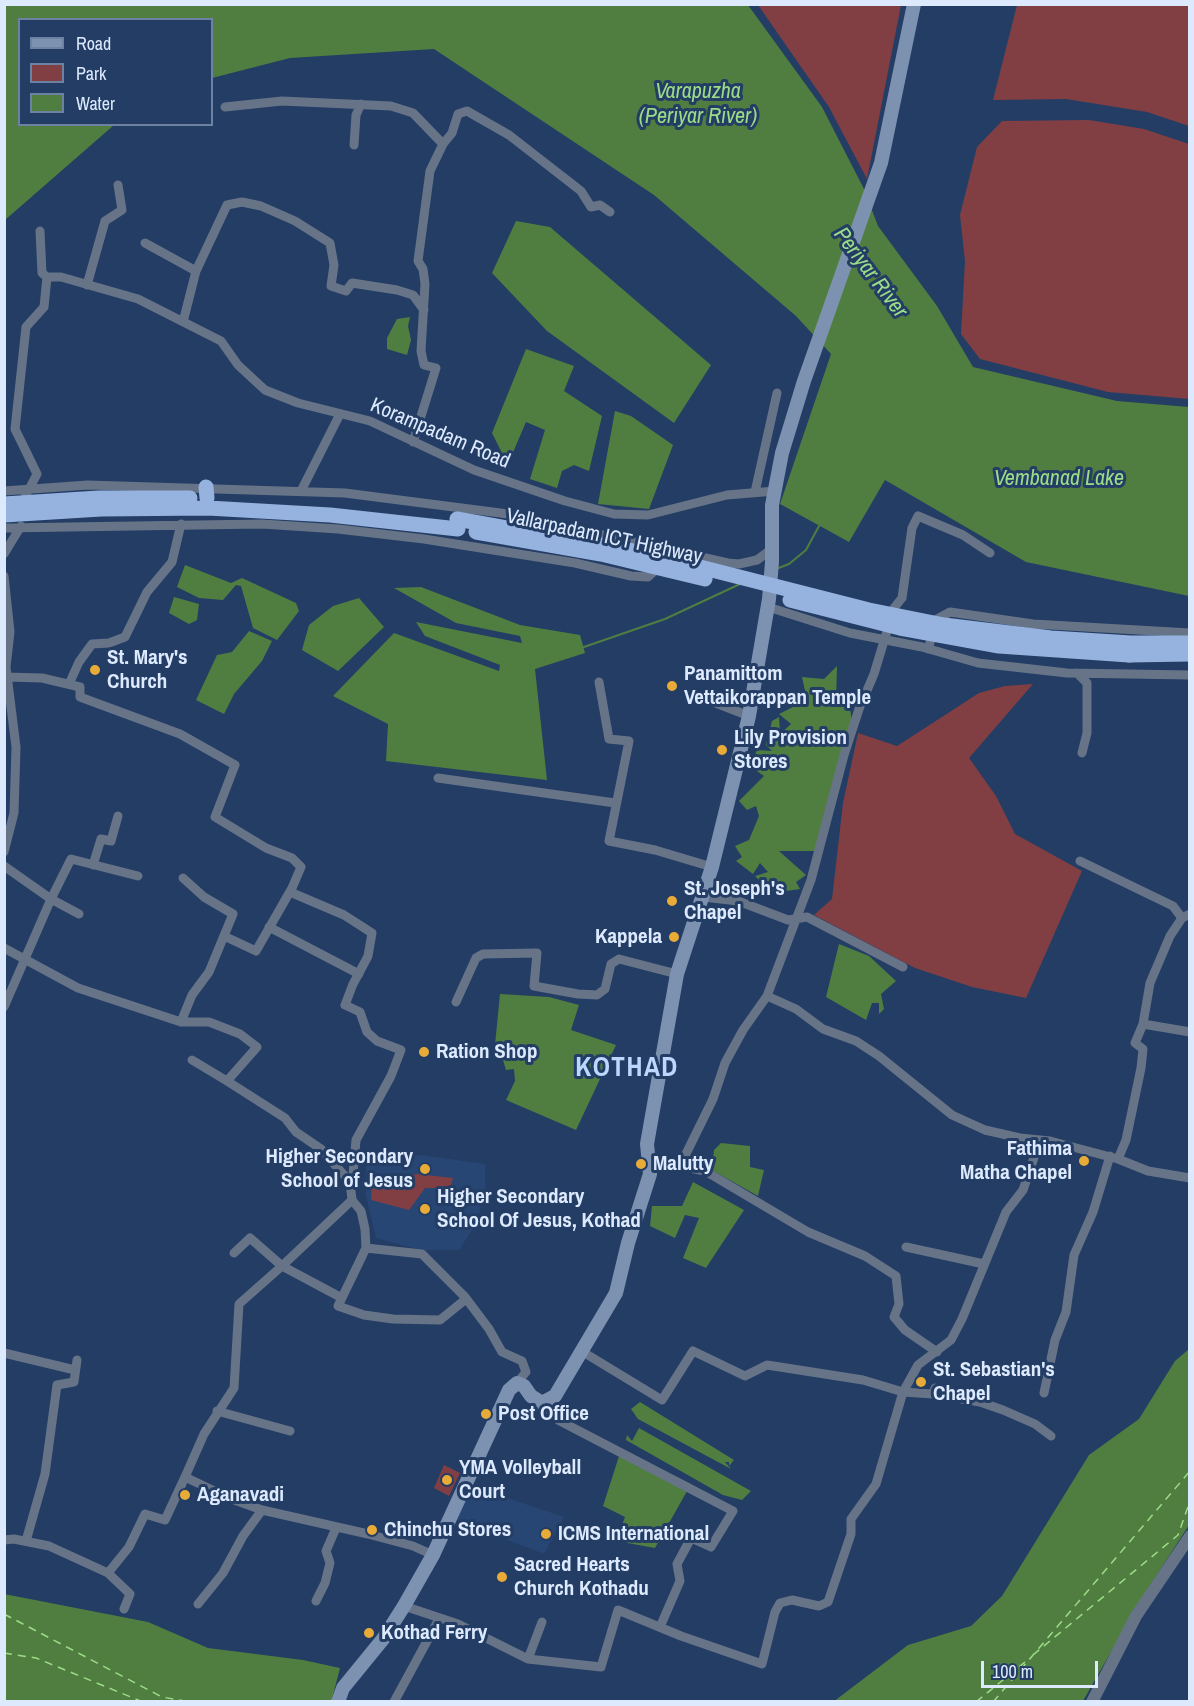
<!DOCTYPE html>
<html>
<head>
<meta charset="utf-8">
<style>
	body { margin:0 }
	#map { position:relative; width:1194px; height:1706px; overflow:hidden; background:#233d65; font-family:"Archivo Narrow",sans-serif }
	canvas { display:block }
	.frame { position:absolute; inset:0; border:6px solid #ddeafe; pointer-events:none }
	.legend { position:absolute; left:18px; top:18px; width:195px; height:108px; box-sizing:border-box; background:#233d65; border:2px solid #6d82a2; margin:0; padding:8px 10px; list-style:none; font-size:18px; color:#ddeafe }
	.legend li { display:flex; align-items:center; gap:12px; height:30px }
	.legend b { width:30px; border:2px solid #6d82a2 }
	.scale { position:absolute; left:981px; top:1661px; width:117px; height:27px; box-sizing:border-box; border:3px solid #ddeafe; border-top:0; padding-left:8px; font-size:18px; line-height:21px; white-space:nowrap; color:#ddeafe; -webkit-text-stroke:4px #233d65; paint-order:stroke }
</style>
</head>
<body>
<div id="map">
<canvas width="1194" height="1706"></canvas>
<div class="frame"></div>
<ul class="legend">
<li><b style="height:8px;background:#7d92b1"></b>Road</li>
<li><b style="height:16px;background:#823f43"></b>Park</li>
<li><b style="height:16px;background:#507e41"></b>Water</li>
</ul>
<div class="scale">100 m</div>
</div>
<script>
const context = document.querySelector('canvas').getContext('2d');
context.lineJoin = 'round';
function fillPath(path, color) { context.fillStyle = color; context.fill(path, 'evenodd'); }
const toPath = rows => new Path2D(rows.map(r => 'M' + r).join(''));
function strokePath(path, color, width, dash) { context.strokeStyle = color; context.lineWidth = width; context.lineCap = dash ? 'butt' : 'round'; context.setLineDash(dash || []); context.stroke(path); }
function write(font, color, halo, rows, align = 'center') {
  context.font = font + ' "Archivo Narrow",sans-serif'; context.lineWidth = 6; context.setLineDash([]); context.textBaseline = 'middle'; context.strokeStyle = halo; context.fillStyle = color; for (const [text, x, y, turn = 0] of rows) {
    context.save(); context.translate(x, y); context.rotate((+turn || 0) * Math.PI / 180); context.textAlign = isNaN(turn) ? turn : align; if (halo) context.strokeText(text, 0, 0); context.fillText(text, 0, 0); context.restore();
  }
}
fillPath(toPath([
	[421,1155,485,1164,485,1193,476,1224,459,1250,420,1250,376,1238,366,1196,366,1164],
	[469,1485,564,1517,544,1554,456,1520]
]), '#274674');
fillPath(toPath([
	[758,5,901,5,867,179,829,107],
	[1017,5,1189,5,1189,126,1147,112,1066,99,993,100],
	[1089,120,1144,129,1189,144,1189,399,1108,392,980,359,961,334,965,261,960,215,977,147,1002,121],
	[1033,684,969,758,996,796,1015,834,1082,871,1026,998,972,987,915,968,814,915,832,899,843,803,858,733,897,746,979,693,1005,686],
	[417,1174,453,1178,450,1188,425,1188,409,1210,371,1200,372,1182],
	[444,1465,460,1473,449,1496,434,1488]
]), '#823f43');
fillPath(toPath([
	[5,5,748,5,822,107,864,189,878,226,937,306,973,367,1117,401,1189,407,1189,596,1026,562,885,480,849,542,780,504,831,354,796,316,654,195,434,49,290,58,212,78,212,20,20,20,20,124,114,125,5,220],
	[516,221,550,227,711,365,674,423,547,331,492,273],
	[410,317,408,326,411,340,407,355,387,349,387,338,397,319],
	[526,349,574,366,564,391,602,416,589,471,574,465,562,471,557,488,530,479,545,430,526,422,511,457,503,455,492,433],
	[615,411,631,416,673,445,649,509,598,504],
	[185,565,231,583,242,578,296,603,299,611,277,640,253,628,241,586,236,585,223,600,199,598,177,587],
	[421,587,520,625,580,635,585,653,535,669,547,780,386,761,388,724,333,696,394,633,499,671,500,665,425,636,416,622,522,643,520,636,456,623,394,588],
	[174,597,199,604,197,620,189,624,169,613],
	[359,598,384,627,338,671,302,650,309,625,333,606],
	[249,631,272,641,262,661,234,694,224,714,196,700,217,655,232,652],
	[837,666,836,703,850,707,852,723,815,851,779,851,806,875,796,882,800,889,772,893,755,876,768,872,760,863,753,874,736,861,742,857,735,846,749,840,759,816,756,806,747,810,739,801,764,776,751,767,757,750,772,751,766,745,772,721,779,717,780,734,791,724,779,714,807,700,802,677,824,679],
	[839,944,869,956,896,981,881,994,884,1009,879,1014,879,1003,872,1003,866,1020,826,997],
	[500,994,549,997,579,1005,571,1030,616,1045,576,1130,506,1100,515,1081,514,1069,506,1070,503,1060,494,1055],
	[721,1143,750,1146,750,1167,764,1170,758,1196,701,1164,709,1157,713,1159,714,1150],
	[693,1182,744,1210,706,1268,683,1258,699,1218,685,1215,675,1238,650,1226,652,1206,682,1206],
	[1189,1349,1189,1525,1140,1601,1083,1701,833,1702,908,1645,971,1626,1002,1596,1089,1455,1139,1419,1175,1361],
	[640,1402,734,1460,729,1466,729,1462,725,1462,731,1469,638,1419,631,1409],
	[639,1428,751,1491,742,1500,723,1495,626,1440,627,1435,632,1441],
	[621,1450,691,1484,655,1548,616,1541,625,1517,603,1506],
	[4,1594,148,1622,208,1648,303,1660,340,1668,332,1699,337,1701,5,1701]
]), '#507e41');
strokePath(toPath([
	[776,569,789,564,806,550,819,526],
	[581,648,665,619,740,584]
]), '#507e41', 2);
strokePath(toPath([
	[4,1614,162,1697,190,1702],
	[4,1653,36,1658,143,1702],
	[1033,1655,1178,1535,1190,1501],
	[976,1702,1025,1662],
	[993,1702,1190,1471]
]), '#9bdc86', 1.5, [8, 6]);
strokePath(toPath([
	[225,107,282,101,391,106,413,113,443,144],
	[354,145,356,115,361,104],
	[40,231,42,273,47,277],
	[145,243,196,271],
	[87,285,105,221,122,210,118,185],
	[183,322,196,271,227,205,242,202,261,206,295,221,330,243,334,265,331,286,346,291,352,283,397,290,413,295,424,310],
	[413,442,436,368,424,365,421,351,425,284,423,269,418,261,430,171,443,144,452,133,458,114,467,111,509,135,581,191,591,207,600,205,610,212],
	[4,491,88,485,345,493,508,514,728,563,739,564,757,560,772,549],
	[301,491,340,414],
	[755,492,777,393],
	[24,499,37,474,15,429,26,327,44,307,47,277,61,277,138,299,221,341,238,365,265,390,298,403,370,421,474,470,565,501,614,514,648,515,727,495,775,491],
	[4,528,262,524,338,529,424,539,575,563,631,576,648,577,659,567],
	[4,554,21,526],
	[4,576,10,632,6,667,16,747,14,813,4,852],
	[768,607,850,633,922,647,978,663,1067,673,1190,675],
	[928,649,937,619,950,612,1033,624,1190,633],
	[1077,673,1087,683,1087,733,1082,753],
	[7,677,42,678,80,687,80,697,180,734,235,765,215,817,266,848,292,858,301,867,292,888,256,951,224,936],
	[599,682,609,739,629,741,609,841,655,850,712,867],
	[69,684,79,662,92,644,109,643,125,637,147,592,172,562,181,524],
	[713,702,749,716],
	[438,778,615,803],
	[1080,861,1173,906,1182,918],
	[93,865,101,839,111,841,118,816],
	[4,866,51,899,4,1007],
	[290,892,344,915,372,933,368,956,353,984,345,1005,360,1012,367,1032,377,1041,401,1050,391,1076,356,1140,352,1186],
	[703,897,738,901,788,920,807,917,903,967],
	[79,914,51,899,71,859,138,876],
	[269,927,359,974],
	[4,948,78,988,181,1022,209,1022,240,1034,257,1047,227,1081,285,1118,296,1132,321,1149,350,1182,352,1200,361,1211,365,1229,366,1248,422,1254,465,1297,489,1329,502,1352,522,1361,526,1372,517,1383],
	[767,996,811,880,844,755,859,709,874,674,894,608,902,598,912,528,918,516,963,535,990,553],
	[456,1002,476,958,483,954,537,953,534,986,578,994,597,995,605,989,611,964,619,959,677,974],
	[181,1022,192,995,209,972,233,914,204,897,183,878],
	[1143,1024,1190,1032],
	[192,1060,227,1081],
	[1118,1159,1126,1140,1141,1068,1143,1049,1135,1043,1143,1024,1150,983,1170,936,1182,918,1190,914],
	[649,1160,705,1171,808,1232,865,1256,896,1276,899,1304,894,1317,905,1330,937,1352],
	[680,1166,713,1099,725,1063,743,1030,767,996,796,1009,823,1029,856,1041,879,1056,952,1115,985,1130,1020,1138,1050,1141,1118,1159,1148,1171,1190,1178],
	[906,1247,984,1264],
	[366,1248,338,1306,364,1315,393,1319,440,1320,466,1299],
	[234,1253,250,1238,282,1266,352,1200],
	[342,1298,282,1266,239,1304,234,1388,204,1434,185,1477,229,1498,262,1510,368,1534,413,1546,433,1555],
	[583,1352,662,1400,693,1351,745,1376,767,1365,863,1380,903,1392,933,1394,935,1388,962,1399,980,1402,1003,1410,1035,1424,1051,1436],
	[4,1353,75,1370],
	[1044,1393,1055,1340,1066,1312,1074,1255,1093,1212,1110,1156],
	[542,1403,558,1420,733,1511,711,1547,691,1538,677,1564,680,1581,660,1627],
	[217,1411,290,1431],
	[4,1540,14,1539,49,1546,108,1573,130,1594,124,1609],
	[26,1541,45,1474,57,1385,74,1382,77,1360],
	[108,1573,129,1547,145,1514,165,1520,185,1477],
	[316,1601,325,1583,330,1563,326,1551,336,1528],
	[198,1604,223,1573,243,1536,262,1510],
	[404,1606,458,1624,528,1659,601,1667,618,1610,681,1636,762,1664,775,1612,780,1603,792,1600,819,1606,828,1602,851,1534,851,1519,876,1484,903,1392,918,1365,951,1340,962,1319,1006,1212,1023,1190,1040,1140],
	[528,1659,542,1622],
	[394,1702,439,1619]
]), '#677488', 9);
strokePath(toPath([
	[1092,1702,1136,1616,1190,1536]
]), '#677488', 12);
strokePath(toPath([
	[338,1702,343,1688,383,1639,404,1606,433,1555,509,1390,517,1383,524,1386,531,1396,542,1403,555,1396,616,1293,628,1243,650,1174,647,1144,677,974,712,867,749,716,769,599,772,562,772,505,782,453,804,381,881,163,914,4]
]), '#7d92b1', 14);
strokePath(toPath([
	[206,487,207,498],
	[4,504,99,498,190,498],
	[4,515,101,509,208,508,330,515,458,529],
	[1129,655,1190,654]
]), '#96b3df', 15);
strokePath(toPath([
	[457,519,649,554,869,610,944,625,1051,638,1131,643,1190,643],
	[476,532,601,554,705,579],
	[790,600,900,628,999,646,1129,655]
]), '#96b3df', 15);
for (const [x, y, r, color] of [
	[95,670,6,"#e9ab38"],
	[672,686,6,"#e9ab38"],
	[722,750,6,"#e9ab38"],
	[672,901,6,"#e9ab38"],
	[674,937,6,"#e9ab38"],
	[424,1052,6,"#e9ab38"],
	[1084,1161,6,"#e9ab38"],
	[641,1164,6,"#e9ab38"],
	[425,1169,6,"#e9ab38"],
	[425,1209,6,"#e9ab38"],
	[921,1382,6,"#e9ab38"],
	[486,1414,6,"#e9ab38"],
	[447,1480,6,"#e9ab38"],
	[185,1495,6,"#e9ab38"],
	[372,1530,6,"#e9ab38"],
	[546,1534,6,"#e9ab38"],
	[502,1577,6,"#e9ab38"],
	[369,1633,6,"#e9ab38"]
]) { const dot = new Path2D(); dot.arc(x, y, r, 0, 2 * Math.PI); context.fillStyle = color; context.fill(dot); strokePath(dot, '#233d65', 2); }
write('21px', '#ddeafe', '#233d65', [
	["Korampadam Road",440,434,23],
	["Vallarpadam ICT Highway",604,537,12]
]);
write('bold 21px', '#ddeafe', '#233d65', [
	["St. Mary's",107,658],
	["Church",107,682],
	["Panamittom",684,674],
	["Vettaikorappan Temple",684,698],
	["Lily Provision",734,738],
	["Stores",734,762],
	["St. Joseph's",684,889],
	["Chapel",684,913],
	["Kappela",662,937,"right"],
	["Ration Shop",436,1052],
	["Fathima",1072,1149,"right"],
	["Matha Chapel",1072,1173,"right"],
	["Higher Secondary",413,1157,"right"],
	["School of Jesus",413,1181,"right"],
	["Malutty",653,1164],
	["Higher Secondary",437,1197],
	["School Of Jesus, Kothad",437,1221],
	["St. Sebastian's",933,1370],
	["Chapel",933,1394],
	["Post Office",498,1414],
	["YMA Volleyball",459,1468],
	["Court",459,1492],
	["Aganavadi",197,1495],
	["Chinchu Stores",384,1530],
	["ICMS International",558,1534],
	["Sacred Hearts",514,1565],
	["Church Kothadu",514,1589],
	["Kothad Ferry",381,1633]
], 'left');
write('italic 22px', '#9bdc86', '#233d65', [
	["Varapuzha",698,92],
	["(Periyar River)",698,117],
	["Periyar River",870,273,53],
	["Vembanad Lake",1059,479]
]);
context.letterSpacing = '1.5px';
write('bold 27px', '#bdd7fe', '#233d65', [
	["KOTHAD",627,1069]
]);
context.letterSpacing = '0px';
</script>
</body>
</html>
